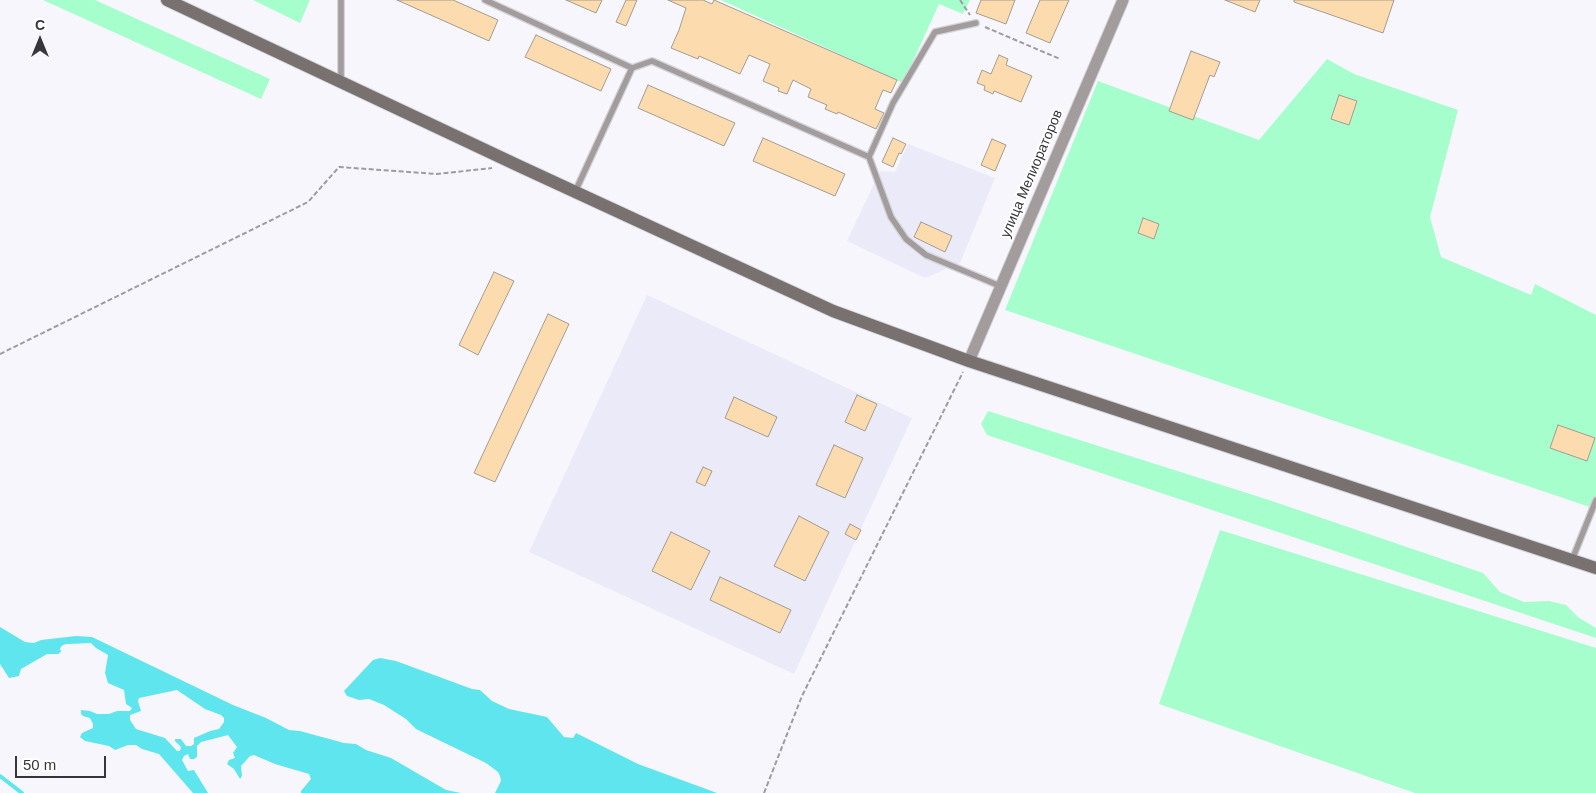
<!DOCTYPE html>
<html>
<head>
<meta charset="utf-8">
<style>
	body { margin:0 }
	#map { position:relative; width:1596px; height:793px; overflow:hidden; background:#f7f6fd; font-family:Arial,sans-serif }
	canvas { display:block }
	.north { position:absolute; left:15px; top:15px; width:50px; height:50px; -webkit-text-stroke:4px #fff; paint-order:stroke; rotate:0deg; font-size:14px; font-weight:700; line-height:20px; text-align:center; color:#35353a }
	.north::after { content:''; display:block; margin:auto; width:18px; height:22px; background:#35353a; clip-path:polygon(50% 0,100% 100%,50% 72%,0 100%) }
	.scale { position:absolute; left:15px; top:756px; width:91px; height:22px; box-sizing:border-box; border:2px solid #35353a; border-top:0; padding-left:6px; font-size:15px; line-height:18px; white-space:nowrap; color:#35353a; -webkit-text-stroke:4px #fff; paint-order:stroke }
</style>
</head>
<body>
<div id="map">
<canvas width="1596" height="793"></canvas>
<div class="north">С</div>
<div class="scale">50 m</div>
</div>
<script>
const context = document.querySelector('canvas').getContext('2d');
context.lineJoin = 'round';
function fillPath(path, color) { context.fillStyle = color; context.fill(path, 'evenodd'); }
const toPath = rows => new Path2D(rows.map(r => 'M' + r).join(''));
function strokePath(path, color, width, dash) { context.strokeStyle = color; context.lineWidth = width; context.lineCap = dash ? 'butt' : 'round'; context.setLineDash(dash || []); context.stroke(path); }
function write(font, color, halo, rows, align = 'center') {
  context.font = font + ' Arial,sans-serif'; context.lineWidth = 4; context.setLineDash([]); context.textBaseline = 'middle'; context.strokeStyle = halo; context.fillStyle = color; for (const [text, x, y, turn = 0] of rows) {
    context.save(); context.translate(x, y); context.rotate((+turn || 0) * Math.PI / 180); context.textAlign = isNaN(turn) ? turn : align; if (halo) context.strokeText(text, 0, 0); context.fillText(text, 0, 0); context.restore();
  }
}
fillPath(toPath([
	[908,144,995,178,960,263,925,278,847,241,880,171,895,172],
	[647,295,912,418,794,674,529,552]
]), '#ebeaf9');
fillPath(toPath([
	[43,0,95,0,270,79,261,99],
	[253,0,310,0,300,23],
	[721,0,970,0,963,14,939,4,903,83],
	[1327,59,1354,74,1458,110,1430,217,1441,257,1531,295,1535,284,1596,315,1596,509,1005,310,1098,81,1259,140],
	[988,411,1269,500,1483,573,1500,592,1524,602,1549,601,1566,605,1578,617,1596,628,1596,638,987,435,981,424],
	[1220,530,1596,648,1596,793,1415,793,1159,704]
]), '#a5fecb');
fillPath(toPath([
	[0,627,25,642,34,643,41,640,76,636,92,637,233,705,266,718,289,730,300,731,344,743,356,744,366,750,391,758,446,790,461,793,301,793,301,791,311,779,309,774,275,764,254,755,250,756,241,766,242,776,240,779,234,769,227,764,229,760,235,758,233,753,237,747,228,735,201,742,197,746,197,757,194,759,190,759,188,754,184,756,182,760,188,771,194,770,208,793,193,793,159,754,142,749,136,745,128,745,115,750,109,746,85,741,80,737,82,733,93,728,93,724,90,718,83,716,81,714,81,710,90,711,97,714,109,714,117,711,130,711,132,708,126,704,124,690,108,683,105,673,108,655,96,648,91,643,67,644,63,645,60,648,61,652,58,654,47,654,21,669,19,676,9,678,0,664],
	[177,690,205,709,221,715,224,718,224,722,219,729,210,731,194,738,194,744,191,746,186,746,181,739,175,739,175,741,181,747,180,751,177,751,165,738,136,729,130,720,130,715,141,711,138,701,139,698],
	[380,658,396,661,472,689,480,690,492,701,509,709,547,717,564,737,573,738,576,733,638,764,717,793,495,793,501,781,500,776,498,772,486,763,416,729,406,719,384,705,369,699,359,700,347,696,344,691,373,660]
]), '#5fe5ed');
strokePath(toPath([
	[0,776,22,793]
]), '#5fe5ed', 4);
const building = toPath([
	[397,0,453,0,498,20,489,41,397,0],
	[566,0,602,0,596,13,566,0],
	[626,0,637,0,626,26,616,22,626,0],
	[668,0,703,0,712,4,714,0,897,80,891,93,883,90,875,109,884,113,876,129,838,112,837,114,825,109,827,105,808,97,811,89,793,80,787,94,778,91,779,88,763,81,770,64,749,55,740,74,699,56,698,59,671,48,679,30,686,8,668,0],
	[981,0,1015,0,1006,24,976,13,981,0],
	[1040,0,1069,0,1050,43,1026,33,1040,0],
	[1225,0,1260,0,1255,12,1225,0],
	[1294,0,1394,0,1383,33,1294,2,1294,0],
	[536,35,611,69,601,91,525,57,536,35],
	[1191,51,1220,62,1214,77,1210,75,1193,120,1169,111,1191,51],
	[999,55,1008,59,1006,65,1032,76,1021,102,994,91,993,94,984,90,985,86,977,83,982,70,991,74,999,55],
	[648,85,735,123,724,146,638,108,648,85],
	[1339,95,1357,101,1349,125,1331,119,1339,95],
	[763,138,845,174,835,196,753,161,763,138],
	[893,138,906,144,901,154,899,153,893,167,882,162,893,138],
	[992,139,1006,145,995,171,981,165,992,139],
	[1143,218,1159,224,1154,239,1138,233,1143,218],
	[921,222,952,236,945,252,914,237,921,222],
	[494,272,514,281,478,355,459,345,494,272],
	[548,314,569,324,495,482,474,473,548,314],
	[857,395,877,404,865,431,845,422,857,395],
	[734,397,777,417,768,437,725,418,734,397],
	[1558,425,1595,438,1587,461,1550,448,1558,425],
	[834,445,863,458,845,498,816,485,834,445],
	[703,467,712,471,705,486,696,482,703,467],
	[799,516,829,532,805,581,774,566,799,516],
	[850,524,861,530,856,540,845,534,850,524],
	[671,532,710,551,691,590,652,571,671,532],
	[720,577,791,610,780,633,710,600,720,577]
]);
fillPath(building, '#fcdcae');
strokePath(building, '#a29c92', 1);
const service = toPath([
	[485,0,632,68,652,61,869,157,891,217,906,239,926,255,1000,286],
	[341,82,341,0],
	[869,157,893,103,935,32,976,23],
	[575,192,632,68],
	[1572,560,1596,500]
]);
const minor = toPath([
	[969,361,1123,0]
]);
const secondary = toPath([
	[167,0,517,165,833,311,969,361,1596,568]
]);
strokePath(service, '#d4d3da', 8);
strokePath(minor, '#d4d3da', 13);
strokePath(secondary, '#d4d3da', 14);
strokePath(toPath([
	[960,0,970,15],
	[985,27,1060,59],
	[0,354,308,202,339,167,437,174,492,168],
	[764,793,802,696,963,372]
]), '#9d9ca2', 2, [5, 2.5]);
strokePath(service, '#a29c9c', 5.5);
strokePath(minor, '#a29c9c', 11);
strokePath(secondary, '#797170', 12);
write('14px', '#35353a', '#fff', [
	["улица Мелиораторов",1032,174,-67]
]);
</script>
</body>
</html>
